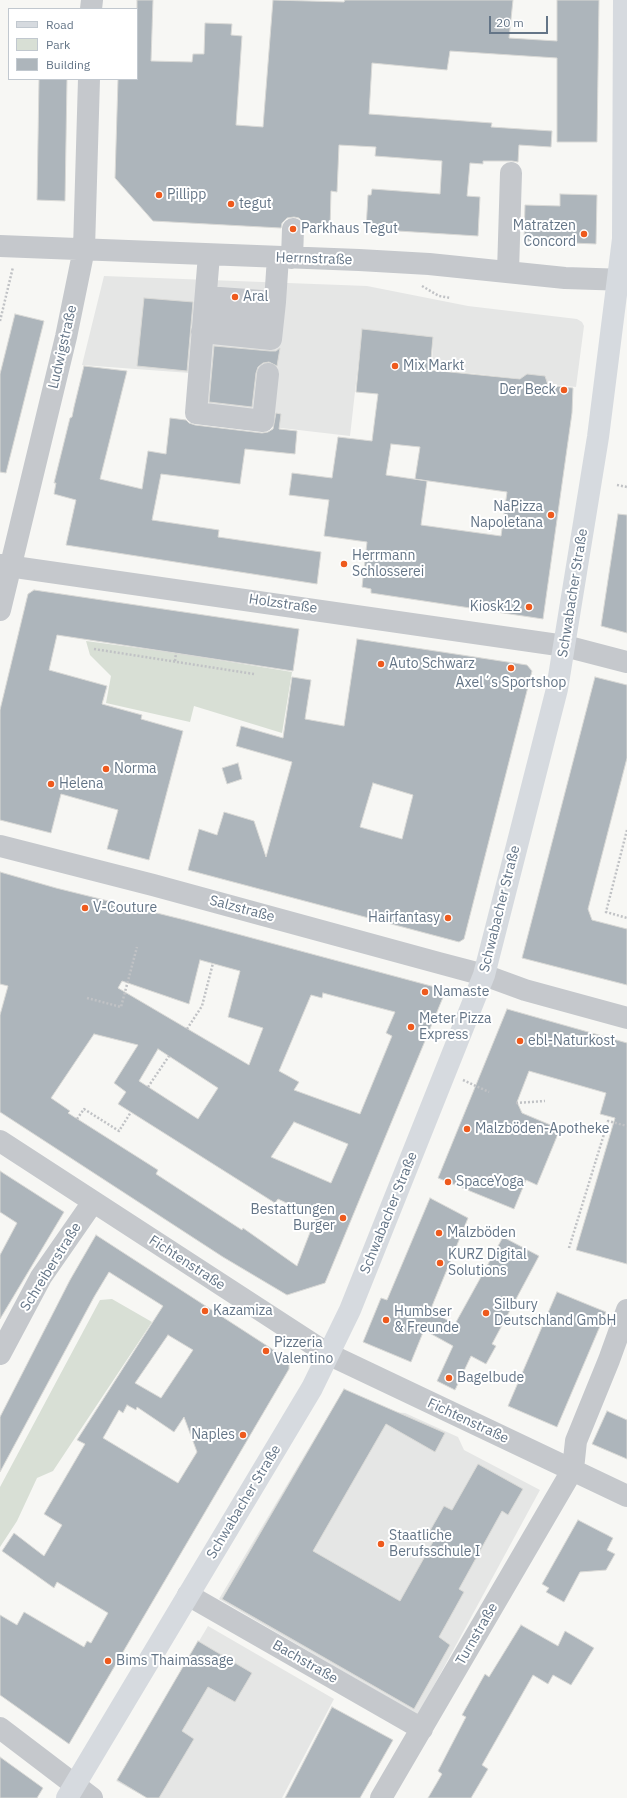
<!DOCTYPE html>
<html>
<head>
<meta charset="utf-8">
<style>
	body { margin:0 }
	#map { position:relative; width:627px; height:1798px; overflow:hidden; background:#f7f7f4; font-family:"IBM Plex Sans",sans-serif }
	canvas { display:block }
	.legend { position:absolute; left:8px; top:8px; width:130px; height:72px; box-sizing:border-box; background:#fff; border:1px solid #c1c8cf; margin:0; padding:5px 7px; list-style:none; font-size:12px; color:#647587 }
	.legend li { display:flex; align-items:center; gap:8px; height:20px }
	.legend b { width:20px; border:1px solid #c1c8cf }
	.scale { position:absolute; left:489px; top:16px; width:59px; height:18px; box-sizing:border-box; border:2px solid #647587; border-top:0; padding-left:5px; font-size:12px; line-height:14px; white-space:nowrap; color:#647587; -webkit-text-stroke:3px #fff; paint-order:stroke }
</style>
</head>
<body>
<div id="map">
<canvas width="627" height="1798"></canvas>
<ul class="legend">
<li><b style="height:5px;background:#d6dadf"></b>Road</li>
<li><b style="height:11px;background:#d8dfd5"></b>Park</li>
<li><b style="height:11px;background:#adb5bb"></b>Building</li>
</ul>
<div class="scale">20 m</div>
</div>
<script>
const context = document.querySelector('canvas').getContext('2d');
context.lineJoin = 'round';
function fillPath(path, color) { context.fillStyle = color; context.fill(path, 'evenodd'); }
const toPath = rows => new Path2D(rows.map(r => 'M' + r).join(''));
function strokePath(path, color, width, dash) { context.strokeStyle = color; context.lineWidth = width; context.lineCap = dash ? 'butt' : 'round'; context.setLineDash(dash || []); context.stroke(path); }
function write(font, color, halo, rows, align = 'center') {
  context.font = font + ' "IBM Plex Sans",sans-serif'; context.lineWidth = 4; context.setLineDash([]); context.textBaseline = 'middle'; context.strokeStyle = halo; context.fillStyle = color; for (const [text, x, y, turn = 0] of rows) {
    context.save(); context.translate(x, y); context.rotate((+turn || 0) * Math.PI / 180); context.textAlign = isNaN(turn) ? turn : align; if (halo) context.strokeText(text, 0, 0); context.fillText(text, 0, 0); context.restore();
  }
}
fillPath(toPath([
	[104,276,367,286,468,306,577,319,582,322,584,326,576,387,548,384,548,382,523,379,432,369,433,337,362,330,350,436,187,417,190,373,82,365],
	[344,1389,393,1412,405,1413,458,1437,464,1450,540,1490,418,1715,219,1599],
	[208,1626,334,1699,282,1798,147,1798,116,1781]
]), '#e5e6e5');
fillPath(toPath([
	[86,641,176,653,292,672,282,733,194,706,190,722,106,703,111,676,90,655],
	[112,1299,152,1322,53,1471,37,1478,17,1521,0,1547,0,1487,100,1300]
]), '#d8dfd5');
const building = toPath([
	[137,0,153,0,151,61,192,62,193,54,204,54,205,23,232,24,231,35,242,36,236,125,263,127,273,0,344,2,345,0,513,0,509,38,557,41,557,0,599,0,597,142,557,142,557,58,450,51,447,70,372,63,369,114,492,123,491,127,552,131,551,147,519,145,518,162,512,161,483,161,483,164,470,163,467,196,480,197,478,236,366,229,368,195,371,195,372,189,440,194,442,161,375,156,376,147,339,145,337,192,331,191,330,230,305,229,304,223,299,218,294,217,287,218,282,223,281,228,153,221,115,178,118,79,137,79,137,0],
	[39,79,67,79,65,201,37,200,39,79],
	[560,194,597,195,596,244,524,241,525,205,560,206,560,194],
	[144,298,193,302,187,371,137,366,144,298],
	[15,314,44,321,6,473,0,472,0,374,15,314],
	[362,329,433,337,430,370,520,379,527,374,545,376,548,385,573,388,572,413,543,619,371,593,371,589,362,587,367,542,324,536,329,500,289,495,292,473,332,478,338,437,372,441,378,394,356,392,362,329],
	[391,444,420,447,415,479,507,492,501,536,421,525,427,481,386,475,391,444],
	[214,346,270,351,276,351,280,348,277,366,269,362,263,363,258,367,256,373,252,407,209,402,214,346],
	[84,366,127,371,100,479,142,489,148,451,166,454,170,418,186,420,189,423,195,425,262,433,268,432,273,429,276,413,281,414,279,429,297,431,295,454,245,449,240,484,161,474,152,520,219,530,218,537,321,552,317,584,66,545,76,500,54,494,56,483,54,483,70,418,72,417,74,407,84,366],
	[618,514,627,515,627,633,601,626,618,514],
	[34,590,299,629,293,671,57,635,49,670,107,686,102,704,142,715,141,719,183,731,149,860,107,849,118,810,61,794,51,833,0,820,0,710,28,594,34,590],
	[357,639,527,665,532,671,464,939,459,942,188,870,199,829,217,835,224,812,254,821,266,857,292,762,236,746,241,726,283,738,292,677,311,680,305,719,344,726,357,639],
	[373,783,413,795,402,839,360,827,373,783],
	[595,677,627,685,627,758,588,909,592,920,627,929,627,985,522,958,595,677],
	[238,763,242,779,227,784,222,768,238,763],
	[0,872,56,888,185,920,446,990,325,1283,287,1295,223,1257,0,1112,0,1015,8,986,0,984,0,872],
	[200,960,240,971,228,1017,263,1028,249,1065,118,988,122,981,189,1004,200,960],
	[323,993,395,1012,386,1033,392,1036,360,1114,294,1090,299,1082,279,1071,311,995,322,998,323,993],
	[94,1034,138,1045,114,1083,126,1092,118,1104,275,1203,278,1199,316,1217,297,1266,243,1228,242,1230,156,1174,158,1170,68,1113,70,1111,51,1098,94,1034],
	[158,1049,218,1088,198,1119,139,1081,158,1049],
	[294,1122,348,1144,331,1183,271,1157,294,1122],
	[507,1009,627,1043,627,1264,576,1250,615,1118,600,1114,606,1093,529,1071,517,1102,522,1113,560,1129,537,1185,526,1180,514,1209,438,1178,507,1009],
	[0,1171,64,1212,0,1319,0,1255,17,1223,0,1212,0,1171],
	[430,1198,468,1218,430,1311,455,1324,503,1237,539,1256,492,1344,496,1346,486,1364,471,1356,455,1390,437,1381,453,1346,424,1330,411,1362,363,1342,381,1298,387,1300,430,1198],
	[96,1235,289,1360,289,1369,69,1744,0,1695,0,1615,17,1625,24,1612,84,1647,87,1641,91,1643,108,1613,57,1582,54,1588,2,1551,14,1533,44,1556,62,1525,44,1514,85,1444,77,1440,163,1306,109,1272,94,1297,0,1472,0,1417,70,1280,96,1235],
	[168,1335,193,1350,161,1398,135,1383,168,1335],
	[127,1405,136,1410,137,1407,174,1432,184,1417,197,1452,178,1483,103,1438,119,1410,123,1413,127,1405],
	[557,1292,606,1312,557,1427,508,1406,557,1292],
	[344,1389,445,1433,435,1452,386,1424,313,1551,400,1601,434,1540,427,1536,444,1506,452,1510,478,1464,523,1489,508,1515,502,1511,459,1589,464,1592,439,1637,450,1645,414,1709,222,1599,344,1389],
	[607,1411,627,1420,627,1459,592,1444,607,1411],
	[578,1520,613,1538,607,1550,615,1554,606,1570,580,1572,564,1602,546,1592,549,1588,542,1584,578,1520],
	[521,1625,558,1646,565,1631,594,1648,571,1685,553,1675,548,1684,533,1675,482,1765,488,1769,471,1798,428,1798,442,1774,438,1771,466,1717,462,1715,485,1674,489,1677,521,1625],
	[198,1641,252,1673,235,1702,208,1687,182,1731,194,1739,159,1798,147,1798,117,1780,198,1641],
	[332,1707,393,1740,360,1798,285,1798,332,1707],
	[0,1757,43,1788,37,1798,0,1798,0,1757]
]);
fillPath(building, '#adb5bb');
strokePath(building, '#d9d9d6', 1);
strokePath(toPath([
	[422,286,439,296,451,298],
	[0,321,13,267],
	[617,485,627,487],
	[94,649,254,674],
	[175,661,176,653],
	[627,830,606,912,627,918],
	[146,911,148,905],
	[87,998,121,1007,137,947],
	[187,1029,202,1006,213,963],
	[463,1080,489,1092],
	[148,1087,169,1056],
	[516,1103,545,1101],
	[77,1119,84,1109,119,1131,131,1112],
	[569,1248,608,1121,627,1126]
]), '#c0c2c5', 2.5, [2, 2]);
strokePath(toPath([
	[91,9,92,0],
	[0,246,359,260,429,264,565,278,627,280],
	[209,255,196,413,263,421,268,374],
	[292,258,293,229],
	[508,272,511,173],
	[206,297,275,302,278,257],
	[204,315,273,320],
	[202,332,271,339,275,302],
	[0,565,565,646,627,662],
	[0,610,66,337,84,249,89,79],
	[0,846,153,885,439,963,484,975,525,990,627,1018],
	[0,1141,328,1354,627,1496],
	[0,1354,41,1277,93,1202],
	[188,1595,422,1729],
	[0,1728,92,1798],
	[381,1798,573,1469,576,1441,609,1360,627,1310]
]), '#c5c8cc', 22);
strokePath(toPath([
	[67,1798,312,1388,350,1310,484,975,557,689,598,437,623,239,624,0]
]), '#d6dadf', 22);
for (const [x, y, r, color] of [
	[159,195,4,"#ee5a1d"],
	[231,204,4,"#ee5a1d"],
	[293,229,4,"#ee5a1d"],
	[584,234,4,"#ee5a1d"],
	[235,297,4,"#ee5a1d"],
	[395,366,4,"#ee5a1d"],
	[564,390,4,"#ee5a1d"],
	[551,515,4,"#ee5a1d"],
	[344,564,4,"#ee5a1d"],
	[529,607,4,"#ee5a1d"],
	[381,664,4,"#ee5a1d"],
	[511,668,4,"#ee5a1d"],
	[106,769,4,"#ee5a1d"],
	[51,784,4,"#ee5a1d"],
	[85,908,4,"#ee5a1d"],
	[448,918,4,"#ee5a1d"],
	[425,992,4,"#ee5a1d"],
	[411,1027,4,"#ee5a1d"],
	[520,1041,4,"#ee5a1d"],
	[467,1129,4,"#ee5a1d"],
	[448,1182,4,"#ee5a1d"],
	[343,1218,4,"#ee5a1d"],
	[439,1233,4,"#ee5a1d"],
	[440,1263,4,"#ee5a1d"],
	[205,1311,4,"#ee5a1d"],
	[486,1313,4,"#ee5a1d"],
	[386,1320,4,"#ee5a1d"],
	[266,1351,4,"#ee5a1d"],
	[449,1378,4,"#ee5a1d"],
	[243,1435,4,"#ee5a1d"],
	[381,1544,4,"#ee5a1d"],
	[108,1661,4,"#ee5a1d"]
]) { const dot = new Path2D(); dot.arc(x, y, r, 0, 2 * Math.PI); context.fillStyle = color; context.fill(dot); strokePath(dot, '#fff', 1.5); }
write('14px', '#647587', '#fff', [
	["Pillipp",167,195],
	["tegut",239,204],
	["Matratzen",576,226,"right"],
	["Concord",576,242,"right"],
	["Parkhaus Tegut",301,229],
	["Aral",243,297],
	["Mix Markt",403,366],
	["Der Beck",556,390,"right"],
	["NaPizza",543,507,"right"],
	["Napoletana",543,523,"right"],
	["Herrmann",352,556],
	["Schlosserei",352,572],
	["Kiosk12",521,607,"right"],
	["Auto Schwarz",389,664],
	["Axel´s Sportshop",511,683,"center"],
	["Norma",114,769],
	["Helena",59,784],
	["V-Couture",93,908],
	["Hairfantasy",440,918,"right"],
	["Namaste",433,992],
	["Meter Pizza",419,1019],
	["Express",419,1035],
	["ebl-Naturkost",528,1041],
	["Malzböden-Apotheke",475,1129],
	["SpaceYoga",456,1182],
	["Bestattungen",335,1210,"right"],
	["Burger",335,1226,"right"],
	["Malzböden",447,1233],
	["KURZ Digital",448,1255],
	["Solutions",448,1271],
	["Silbury",494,1305],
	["Deutschland GmbH",494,1321],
	["Kazamiza",213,1311],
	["Humbser",394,1312],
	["& Freunde",394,1328],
	["Pizzeria",274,1343],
	["Valentino",274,1359],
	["Bagelbude",457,1378],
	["Naples",235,1435,"right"],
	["Staatliche",389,1536],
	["Berufsschule I",389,1552],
	["Bims Thaimassage",116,1661]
], 'left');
write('14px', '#647587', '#fff', [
	["Herrnstraße",314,259,2],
	["Ludwigstraße",63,347,-77],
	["Schwabacher Straße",573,593,-81],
	["Holzstraße",283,604,8],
	["Salzstraße",242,909,15],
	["Schwabacher Straße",500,909,-76],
	["Schwabacher Straße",389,1213,-68],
	["Fichtenstraße",187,1263,33],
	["Schreiberstraße",51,1267,-58],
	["Fichtenstraße",468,1421,25],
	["Schwabacher Straße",244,1502,-59],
	["Turnstraße",477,1634,-60],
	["Bachstraße",305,1662,30]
]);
</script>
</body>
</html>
